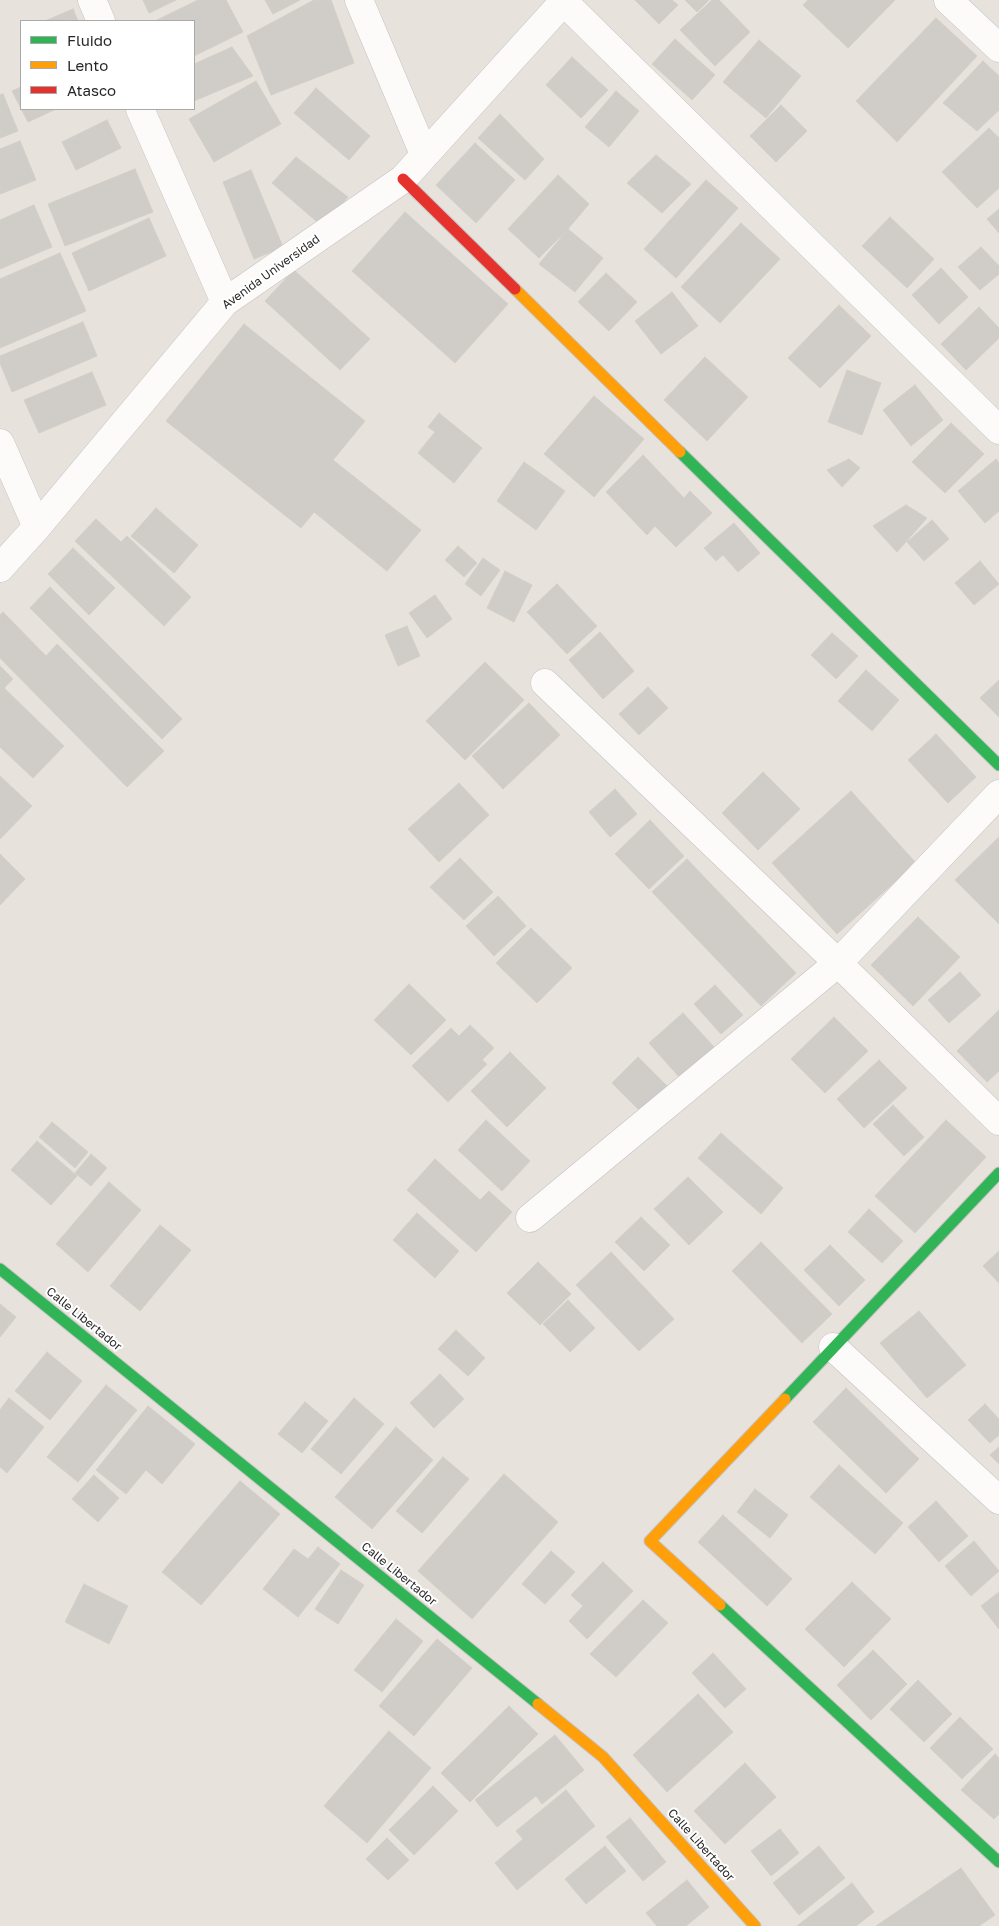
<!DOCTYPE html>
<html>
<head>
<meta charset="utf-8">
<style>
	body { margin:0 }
	#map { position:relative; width:999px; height:1926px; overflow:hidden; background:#e8e2dc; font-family:"Golos Text",sans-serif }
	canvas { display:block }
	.legend { position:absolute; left:20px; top:20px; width:175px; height:90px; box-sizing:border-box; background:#fff; border:1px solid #a9a9a9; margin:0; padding:6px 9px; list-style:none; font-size:15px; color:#282828 }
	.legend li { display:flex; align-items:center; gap:10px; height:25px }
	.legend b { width:25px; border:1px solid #a9a9a9 }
</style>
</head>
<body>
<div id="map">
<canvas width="999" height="1926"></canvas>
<ul class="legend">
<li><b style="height:6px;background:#30b455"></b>Fluido</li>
<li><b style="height:6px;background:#ff9f0a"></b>Lento</li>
<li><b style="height:6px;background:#e5322d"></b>Atasco</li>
</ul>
</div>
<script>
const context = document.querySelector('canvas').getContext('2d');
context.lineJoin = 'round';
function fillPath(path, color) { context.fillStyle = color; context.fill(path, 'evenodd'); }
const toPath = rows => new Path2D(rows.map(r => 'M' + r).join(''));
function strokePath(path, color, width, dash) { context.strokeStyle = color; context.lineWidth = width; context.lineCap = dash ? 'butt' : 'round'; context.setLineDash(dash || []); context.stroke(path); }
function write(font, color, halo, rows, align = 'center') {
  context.font = font + ' "Golos Text",sans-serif'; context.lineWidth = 4; context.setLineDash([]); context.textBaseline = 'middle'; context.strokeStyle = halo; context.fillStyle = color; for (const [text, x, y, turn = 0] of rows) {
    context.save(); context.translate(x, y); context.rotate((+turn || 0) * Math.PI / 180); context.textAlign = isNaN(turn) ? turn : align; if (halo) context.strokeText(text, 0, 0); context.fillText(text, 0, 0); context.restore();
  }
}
const building = toPath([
	[143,0,176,0,149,13,143,0],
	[198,0,226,0,243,32,194,56,194,21,155,21,198,0],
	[265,0,300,0,273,14,265,0],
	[314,0,331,0,354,63,271,95,247,36,314,0],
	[635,0,672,0,678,5,659,24,635,0],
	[685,0,709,0,697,12,685,0],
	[712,0,719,0,750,32,715,66,680,30,712,0],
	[808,0,895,0,848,48,803,5,808,0],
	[73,9,78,21,45,21,73,9],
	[936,18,977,56,897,142,856,101,936,18],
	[675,39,715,75,692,100,652,64,675,39],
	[759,40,801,76,766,118,723,82,759,40],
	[232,47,253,76,194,101,194,64,232,47],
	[572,57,608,90,581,118,546,85,572,57],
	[983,61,999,76,999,110,977,131,943,103,983,61],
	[256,81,281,124,214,162,189,119,256,81],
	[21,87,21,109,56,109,28,122,12,91,21,87],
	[316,88,370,136,349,160,294,113,316,88],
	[616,91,639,111,609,147,585,127,616,91],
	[3,94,18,131,0,138,0,95,3,94],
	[781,105,807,131,776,162,750,136,781,105],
	[500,114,544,159,525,180,478,138,500,114],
	[107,120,121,148,76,170,62,142,107,120],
	[989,128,999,138,999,188,977,208,942,172,989,128],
	[20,141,36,180,0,194,0,149,20,141],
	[475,143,515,180,476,223,436,185,475,143],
	[656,155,691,184,662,213,627,183,656,155],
	[296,157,348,197,323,227,272,183,296,157],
	[135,169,153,212,65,246,48,204,135,169],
	[251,170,283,247,254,259,223,182,251,170],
	[558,175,589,204,568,229,539,258,508,229,558,175],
	[706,180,738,208,676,278,644,249,706,180],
	[34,205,52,247,0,269,0,220,34,205],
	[999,209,999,233,987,219,999,209],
	[405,212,508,304,455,363,352,271,405,212],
	[890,217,934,259,907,288,862,246,890,217],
	[149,218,166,256,89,291,72,253,149,218],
	[741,223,780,259,720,323,681,287,741,223],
	[568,229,603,258,575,292,539,264,568,229],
	[981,247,999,266,999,274,980,290,958,267,981,247],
	[60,253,86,311,0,348,0,279,60,253],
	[941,268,968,297,939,324,912,295,941,268],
	[294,270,370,339,340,370,265,301,294,270],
	[606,273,637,302,609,331,578,302,606,273],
	[672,292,698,326,661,354,635,321,672,292],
	[839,305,871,336,820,388,788,358,839,305],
	[979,307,999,328,999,338,966,370,941,344,979,307],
	[83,322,97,356,12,392,0,363,0,356,83,322],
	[244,324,365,421,333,460,421,530,387,571,314,512,301,528,166,421,244,324],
	[705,357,748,397,707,441,664,400,705,357],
	[847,370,881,383,862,435,828,422,847,370],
	[92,372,106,405,39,433,24,400,92,372],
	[915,385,943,420,911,446,883,410,915,385],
	[594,396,644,439,594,497,544,454,594,396],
	[439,413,482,448,454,483,418,453,435,432,428,427,439,413],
	[951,423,984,454,945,493,912,462,951,423],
	[643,455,684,498,690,491,712,513,676,547,655,526,647,535,606,492,643,455],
	[849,459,860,468,842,487,827,470,849,459],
	[996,459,999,463,999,511,985,523,958,491,996,459],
	[524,462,565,491,536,530,497,501,524,462],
	[906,505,927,518,897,552,873,526,906,505],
	[156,508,198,545,174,573,131,536,156,508],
	[96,519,121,542,127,536,191,597,164,626,75,541,96,519],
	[932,520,949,539,924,561,907,542,932,520],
	[734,523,760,553,738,572,723,555,716,561,704,548,734,523],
	[458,546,477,563,464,577,445,560,458,546],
	[73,548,115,588,89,615,48,574,73,548],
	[483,558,500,570,481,596,465,584,483,558],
	[980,561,999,584,974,605,955,583,980,561],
	[505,571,532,585,514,622,487,608,505,571],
	[557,584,597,626,567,654,527,612,557,584],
	[50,587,182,719,162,739,30,608,50,587],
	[435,595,452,619,427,638,409,613,435,595],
	[3,612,46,656,57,644,164,751,127,787,0,658,0,615,3,612],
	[407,626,420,656,398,666,385,635,407,626],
	[600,632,634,671,603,699,569,660,600,632],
	[832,633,858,656,836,679,811,655,832,633],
	[485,662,524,700,465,760,426,721,485,662],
	[0,666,13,679,4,688,64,746,33,778,0,747,0,666],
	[866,670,899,700,872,731,838,701,866,670],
	[999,680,999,717,980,698,999,680],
	[648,687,668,708,639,735,619,714,648,687],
	[529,703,560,735,503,789,472,756,529,703],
	[936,734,976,777,948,803,908,760,936,734],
	[763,772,800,809,758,850,722,813,763,772],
	[0,776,32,806,0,839,0,776],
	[459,783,489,815,439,862,408,829,459,783],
	[615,789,637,814,610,837,589,812,615,789],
	[851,791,916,863,837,934,772,863,851,791],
	[650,820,684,856,649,889,615,854,650,820],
	[999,837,999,924,955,880,999,837],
	[0,854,25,879,0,905,0,854],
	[460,858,493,892,464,920,430,887,460,858],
	[687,859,796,973,761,1006,652,892,687,859],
	[498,896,526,926,494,956,466,926,498,896],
	[918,917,960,957,913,1006,871,965,918,917],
	[531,928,572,968,537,1003,496,963,531,928],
	[960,972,981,995,949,1023,928,1000,960,972],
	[409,984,446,1020,411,1055,374,1020,409,984],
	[715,985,743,1015,721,1034,694,1004,715,985],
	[999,1010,999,1071,987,1082,957,1051,999,1010],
	[683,1013,715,1048,680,1078,649,1043,683,1013],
	[834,1017,868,1051,825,1093,791,1059,834,1017],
	[470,1025,494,1048,482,1060,487,1064,448,1102,412,1066,451,1028,459,1036,470,1025],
	[510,1052,546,1088,507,1127,471,1091,510,1052],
	[638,1057,670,1089,644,1115,612,1083,638,1057],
	[879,1060,907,1088,864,1128,837,1099,879,1060],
	[893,1105,924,1137,904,1156,873,1124,893,1105],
	[486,1120,530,1161,502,1191,458,1150,486,1120],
	[946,1120,986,1157,915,1233,875,1196,946,1120],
	[52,1122,88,1152,75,1168,39,1137,52,1122],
	[721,1133,783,1188,761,1214,698,1158,721,1133],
	[37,1141,77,1176,51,1205,11,1170,37,1141],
	[91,1154,107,1168,91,1186,75,1173,91,1154],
	[435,1159,480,1200,489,1191,512,1212,476,1252,407,1190,435,1159],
	[688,1177,723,1212,689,1245,654,1209,688,1177],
	[109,1182,141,1210,88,1272,56,1244,109,1182],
	[869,1209,903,1241,882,1263,848,1232,869,1209],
	[417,1213,459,1251,435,1278,393,1240,417,1213],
	[641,1217,670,1245,644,1271,615,1242,641,1217],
	[160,1225,191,1250,140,1311,110,1286,160,1225],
	[761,1242,832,1314,802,1343,732,1271,761,1242],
	[830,1245,865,1280,839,1306,804,1270,830,1245],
	[999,1251,999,1283,983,1266,999,1251],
	[611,1252,674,1319,639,1351,576,1285,611,1252],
	[538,1262,571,1294,540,1325,507,1293,538,1262],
	[568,1300,595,1328,570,1352,543,1324,568,1300],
	[0,1304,16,1317,0,1337,0,1304],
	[919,1311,966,1365,927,1398,880,1343,919,1311],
	[456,1330,485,1358,468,1376,438,1349,456,1330],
	[47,1352,82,1381,50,1420,15,1391,47,1352],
	[440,1374,464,1399,434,1428,410,1403,440,1374],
	[106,1385,137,1410,78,1482,47,1457,106,1385],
	[846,1388,919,1459,886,1493,813,1422,846,1388],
	[9,1398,44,1427,7,1473,0,1467,0,1410,9,1398],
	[354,1398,384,1424,341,1474,311,1449,354,1398],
	[305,1402,328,1421,302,1453,278,1434,305,1402],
	[985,1404,999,1419,999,1435,990,1443,968,1420,985,1404],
	[148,1406,195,1444,162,1484,146,1470,126,1494,96,1470,148,1406],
	[396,1427,433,1460,372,1529,335,1497,396,1427],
	[999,1447,999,1464,990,1455,999,1447],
	[443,1457,469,1479,422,1533,396,1511,443,1457],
	[839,1465,903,1523,875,1554,810,1497,839,1465],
	[504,1474,558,1522,472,1619,418,1571,504,1474],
	[94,1475,119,1498,98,1522,72,1499,94,1475],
	[240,1481,280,1514,201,1605,162,1572,240,1481],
	[755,1489,788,1515,770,1538,737,1512,755,1489],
	[936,1501,968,1536,939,1562,908,1527,936,1501],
	[723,1515,792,1579,767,1606,698,1542,723,1515],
	[974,1541,999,1571,971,1596,945,1566,974,1541],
	[318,1547,340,1564,298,1617,263,1589,294,1549,308,1559,318,1547],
	[551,1551,575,1572,545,1604,522,1584,551,1551],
	[603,1562,633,1591,587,1639,569,1621,583,1606,571,1595,603,1562],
	[341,1570,364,1585,338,1624,315,1609,341,1570],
	[852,1582,891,1619,844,1667,805,1629,852,1582],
	[84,1584,128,1606,109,1644,65,1622,84,1584],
	[999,1592,999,1629,981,1606,999,1592],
	[643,1600,668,1623,616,1677,590,1654,643,1600],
	[396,1619,423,1641,382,1692,354,1670,396,1619],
	[437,1639,472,1668,414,1736,379,1706,437,1639],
	[873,1650,907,1684,871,1720,837,1685,873,1650],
	[713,1653,746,1689,725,1708,692,1673,713,1653],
	[918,1680,952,1714,924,1742,890,1709,918,1680],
	[698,1694,733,1732,667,1792,633,1755,698,1694],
	[509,1706,538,1734,470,1802,441,1773,509,1706],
	[960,1717,993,1749,962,1779,930,1748,960,1717],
	[389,1731,431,1768,367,1843,324,1806,389,1731],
	[555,1735,584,1770,542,1804,536,1796,497,1827,475,1800,555,1735],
	[995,1754,999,1758,999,1814,994,1819,961,1790,995,1754],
	[745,1763,776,1797,725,1844,694,1811,745,1763],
	[433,1786,458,1811,414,1855,389,1830,433,1786],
	[566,1790,595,1826,517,1890,495,1863,523,1839,516,1831,566,1790],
	[630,1818,666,1862,643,1881,606,1837,630,1818],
	[780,1829,799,1853,771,1876,751,1851,780,1829],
	[387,1838,409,1860,388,1880,366,1859,387,1838],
	[605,1846,626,1871,586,1904,565,1879,605,1846],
	[819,1846,845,1878,799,1915,773,1883,819,1846],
	[961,1868,995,1915,979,1926,876,1926,961,1868],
	[687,1880,709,1907,686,1926,657,1926,646,1913,687,1880],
	[852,1883,874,1912,856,1926,797,1926,852,1883]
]);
fillPath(building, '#d0ccc7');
strokePath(building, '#d3cec8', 1);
const street = toPath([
	[92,0,101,21],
	[359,0,424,154],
	[562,0,999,430],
	[948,0,999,48],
	[140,109,225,302],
	[0,443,37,527],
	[0,568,37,527,225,302,403,179,565,0],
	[545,683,838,963,999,1121],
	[530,1218,838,963,999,794],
	[833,1347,999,1500]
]);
const fast = toPath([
	[680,452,999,765],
	[0,1269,538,1704],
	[785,1399,999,1173],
	[720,1605,999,1862]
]);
const slow = toPath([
	[515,289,680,452],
	[720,1605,650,1541,785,1399],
	[538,1704,603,1757,755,1926]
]);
const jam = toPath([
	[403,179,515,289]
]);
strokePath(street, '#c4c2c3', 29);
strokePath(fast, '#c4c2c3', 13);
strokePath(slow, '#c4c2c3', 13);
strokePath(jam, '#c4c2c3', 13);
strokePath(street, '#fcfbfa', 28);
strokePath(fast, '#30b455', 11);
strokePath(slow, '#ff9f0a', 11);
strokePath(jam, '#e5322d', 11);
write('12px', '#282828', '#fff', [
	["Avenida Universidad",271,272,-36],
	["Calle Libertador",84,1319,39],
	["Calle Libertador",399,1574,39],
	["Calle Libertador",701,1845,48]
]);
</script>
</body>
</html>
